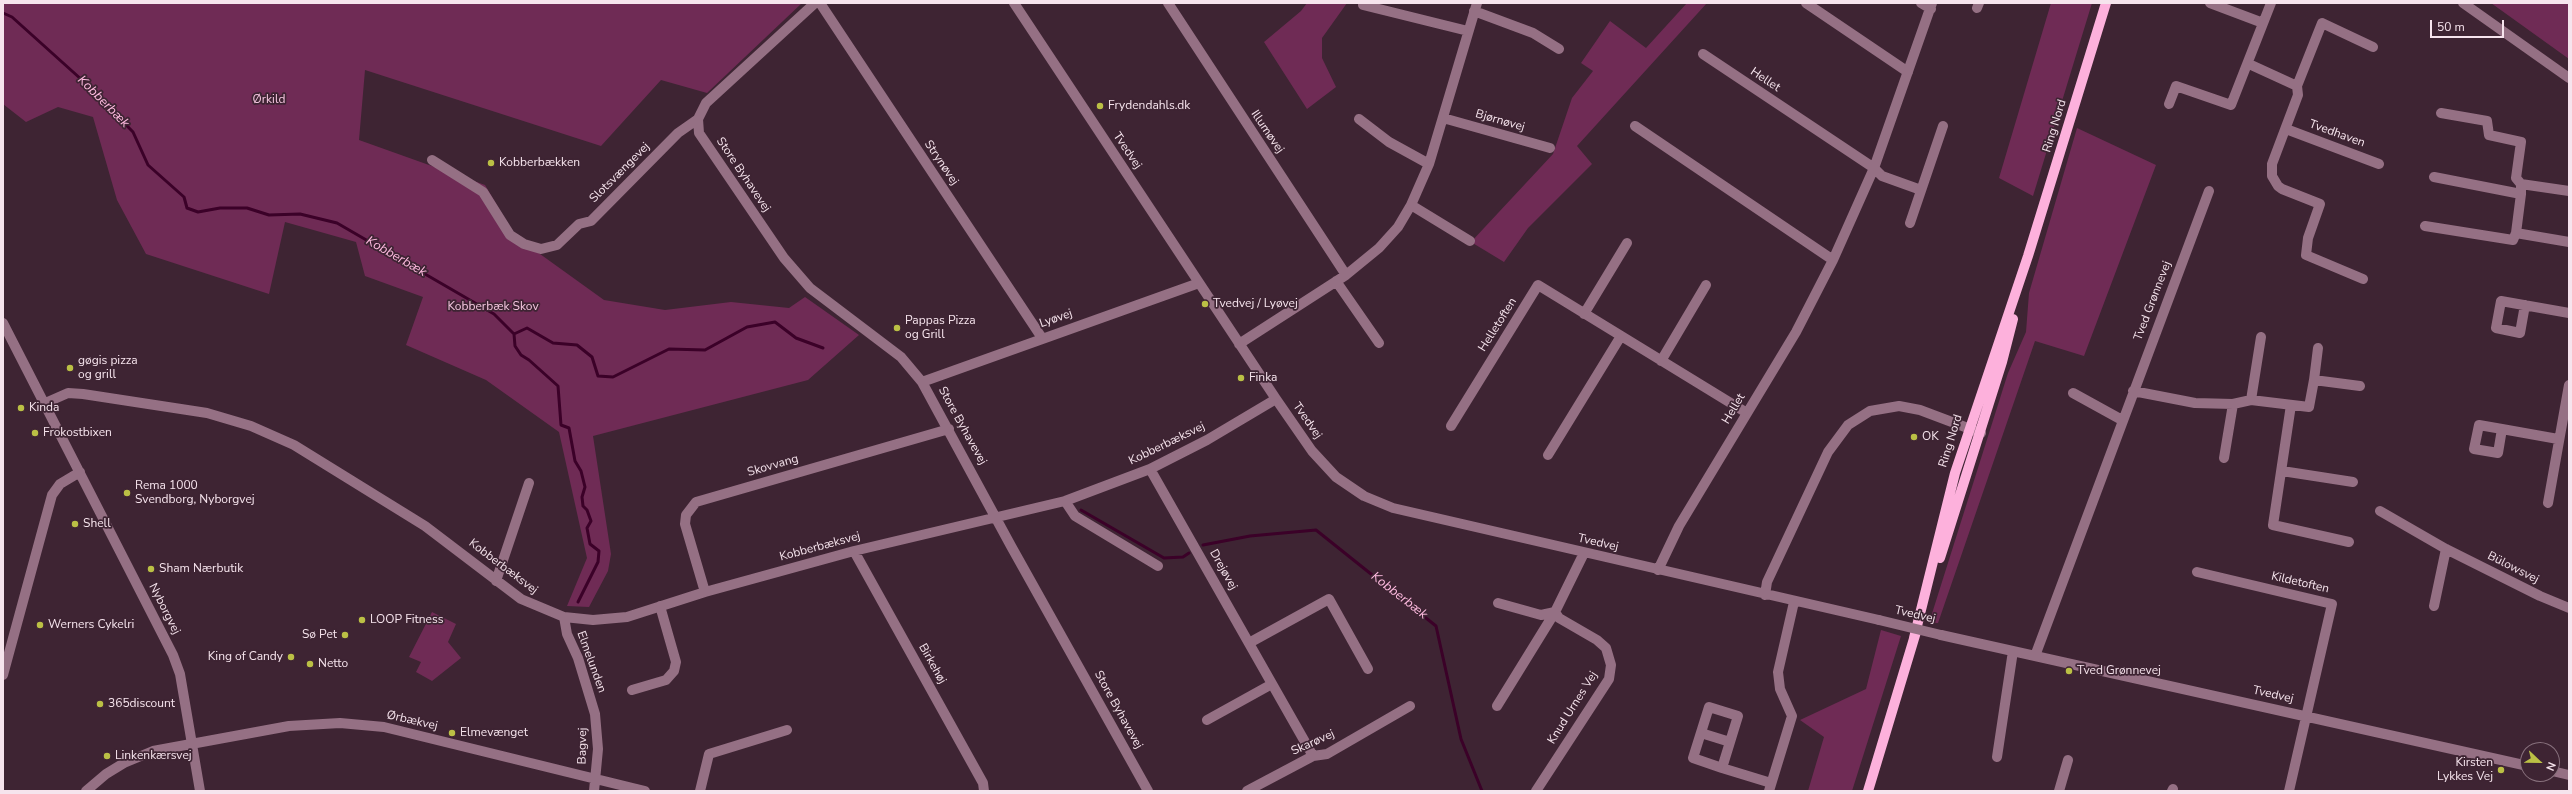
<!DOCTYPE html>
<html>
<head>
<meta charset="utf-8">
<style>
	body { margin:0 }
	#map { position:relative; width:2572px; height:794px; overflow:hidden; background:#3e2433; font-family:"Nunito Sans",sans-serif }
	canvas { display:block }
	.frame { position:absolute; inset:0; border:4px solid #f6e4ed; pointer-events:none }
	.north { position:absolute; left:2520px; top:742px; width:40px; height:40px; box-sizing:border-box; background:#3e2433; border:1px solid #88717d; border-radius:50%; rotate:112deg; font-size:11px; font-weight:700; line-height:16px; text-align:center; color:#f6e4ed }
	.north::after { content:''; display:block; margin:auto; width:14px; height:18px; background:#bbc045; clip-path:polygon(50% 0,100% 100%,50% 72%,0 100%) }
	.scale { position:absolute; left:2430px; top:20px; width:74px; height:18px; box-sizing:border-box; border:2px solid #f6e4ed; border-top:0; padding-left:5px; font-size:12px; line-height:14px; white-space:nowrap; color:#f6e4ed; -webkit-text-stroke:3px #3e2433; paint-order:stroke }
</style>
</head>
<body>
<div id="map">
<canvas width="2572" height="794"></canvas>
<div class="frame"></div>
<div class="north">N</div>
<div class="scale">50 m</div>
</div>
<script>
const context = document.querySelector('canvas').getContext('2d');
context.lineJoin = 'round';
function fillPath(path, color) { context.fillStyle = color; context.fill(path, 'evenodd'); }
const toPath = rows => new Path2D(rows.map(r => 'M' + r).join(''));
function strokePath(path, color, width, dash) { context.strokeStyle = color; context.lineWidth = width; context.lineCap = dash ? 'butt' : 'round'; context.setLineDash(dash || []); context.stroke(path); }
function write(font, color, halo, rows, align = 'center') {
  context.font = font + ' "Nunito Sans",sans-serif'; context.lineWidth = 3.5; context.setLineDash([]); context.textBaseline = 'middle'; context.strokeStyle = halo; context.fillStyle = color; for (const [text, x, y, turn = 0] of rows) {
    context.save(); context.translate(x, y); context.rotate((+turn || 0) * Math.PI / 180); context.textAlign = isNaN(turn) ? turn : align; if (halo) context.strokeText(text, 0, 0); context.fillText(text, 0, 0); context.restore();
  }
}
fillPath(toPath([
	[3,3,802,3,707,93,661,80,601,146,365,70,359,140,485,185,515,236,604,300,665,310,731,302,789,308,805,297,859,335,808,380,593,436,611,554,608,571,589,607,567,606,587,558,559,432,486,380,406,345,423,297,365,276,356,242,285,222,269,294,146,254,117,200,93,117,58,107,26,122,3,104],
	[1307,3,1347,3,1322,38,1322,58,1336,87,1307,109,1264,42,1301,11],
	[1687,3,1707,3,1577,146,1592,164,1528,228,1504,262,1471,242,1553,154,1572,98,1593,71,1581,63,1610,21,1646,48],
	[2051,3,2092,3,2033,196,1999,178],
	[2491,3,2569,3,2569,59],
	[2077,128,2156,165,2084,356,2035,341,1938,623,1929,623,2008,373,2026,332,2029,293],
	[432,612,456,624,448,642,461,658,432,681,416,672,421,662,409,657],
	[1881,630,1901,636,1852,791,1808,791,1824,737,1800,720,1866,689]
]), '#6f2b55');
strokePath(toPath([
	[3,13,12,17,82,80,133,132,148,165,184,197,187,208,198,212,220,208,247,208,269,215,300,214,337,223,494,314,514,334],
	[514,334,527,328,553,343,577,345,592,357,598,376,613,377,669,349,705,350,747,327,775,322,796,338,823,348],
	[514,334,515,346,521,355,529,360,558,386,561,425,569,428,575,461,581,471,585,487,582,497,583,506,587,510,591,521,587,528,590,544,599,551,598,562,578,602],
	[1081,510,1164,558,1183,557,1189,553],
	[1203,545,1250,536,1316,530,1436,626,1461,739,1482,791]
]), '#3b0128', 3);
strokePath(toPath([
	[820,3,1042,338],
	[1014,3,1276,399,1312,451,1336,477,1364,496,1393,508,1879,620],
	[1168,3,1346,275],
	[1806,3,1908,72],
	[1921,3,1931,9],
	[2210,3,2263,23],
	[2463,3,2569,78],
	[1363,5,1468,31],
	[1977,8,1979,3],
	[1474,11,1533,33,1559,49],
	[1703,54,1874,168,1882,176,1921,190],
	[2249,64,2297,86,2298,95,2272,164,2272,176,2278,186,2282,189,2320,204,2308,238,2306,255,2363,279],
	[2297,86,2322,23,2373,47],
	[2169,104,2176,86,2231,105,2271,3],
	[2441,113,2487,121,2489,135,2521,142,2516,178,2521,184,2521,194,2516,233,2569,242],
	[1443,118,1550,148],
	[698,119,699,133,784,258,810,288,901,357,922,382,1011,546,1148,791],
	[1359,119,1389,142,1429,164],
	[1635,126,1833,260],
	[2286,129,2379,164],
	[432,160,483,192,510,235,524,244,541,249,557,245,579,224,591,221,678,133,698,119,706,103,815,3],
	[2434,177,2521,194],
	[2521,184,2569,191],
	[1411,205,1470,241],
	[1910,223,1943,126],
	[2425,226,2513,240,2516,233],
	[1336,281,1379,343],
	[2525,305,2520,333,2496,328,2501,301,2569,313],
	[1584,314,1627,243],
	[3,323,173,655,180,674,200,791],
	[1239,344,1346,275,1379,248,1398,227,1411,205,1429,164,1477,3],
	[1661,361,1706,285],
	[2314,380,2318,348],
	[922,382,1199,283],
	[2133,391,2195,403,2233,404,2251,400,2309,407,2314,380,2360,386],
	[2073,393,2122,420],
	[2251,400,2261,337],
	[43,404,68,393,83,394,207,413,251,426,294,445,425,526,521,599,564,617,593,620,627,617,705,592,854,551,1065,501,1150,469,1207,440,1276,399],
	[2291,405,2273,525,2349,542],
	[1451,426,1538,285,1747,413],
	[2502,429,2498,453,2474,449,2479,425,2502,429,2558,439],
	[1548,455,1621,336],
	[2224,458,2233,404],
	[1150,469,1313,756],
	[2282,471,2353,482],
	[1065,501,1075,516,1158,566],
	[2548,503,2569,385],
	[2380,511,2446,549,2540,596,2569,608],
	[854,551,983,783,984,791],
	[1658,570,1679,526,1796,332,1833,260,1874,168,1932,3],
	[2197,572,2332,604,2289,791],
	[496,581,529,483],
	[705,592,685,524,686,515,696,502,949,429],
	[1765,595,1767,582,1828,452,1848,425,1870,411,1899,406,1920,410,1981,433],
	[1498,603,1541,615,1555,612,1559,618,1597,640,1606,648,1611,665,1609,679,1536,791],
	[2434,606,2446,549],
	[564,617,567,634,578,658,595,714,598,749,594,791],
	[1941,635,2528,766],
	[1249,643,1329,599,1368,669],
	[2035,656,2209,191],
	[3,675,52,495,60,484,80,472],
	[632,690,666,680,674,671,676,662,660,606],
	[1497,706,1555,612,1584,553],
	[1207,720,1272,684],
	[1701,733,1730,742],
	[1997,757,2013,651],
	[1722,768,1738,716,1709,707,1693,758,1722,768,1771,783],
	[2552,771,2569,775],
	[86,791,106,774,124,763,153,751,289,726,340,723,384,727,645,791],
	[700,791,709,754,787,730],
	[1247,791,1313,756,1327,754,1410,706],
	[1769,791,1792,716,1780,689,1778,672,1794,602],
	[2059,791,2068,760],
	[2172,791,2173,789]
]), '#957084', 10);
strokePath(toPath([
	[1940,558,2002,362,2013,319],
	[1914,638,1955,473,2028,256,2106,3],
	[1868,791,1916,632]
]), '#fdb1dc', 10);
strokePath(toPath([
	[1879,620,1941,635]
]), '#957084', 10);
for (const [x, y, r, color] of [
	[1100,106,4,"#bbc045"],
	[491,163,4,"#bbc045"],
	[1205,304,4,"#bbc045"],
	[897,328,4,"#bbc045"],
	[70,368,4,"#bbc045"],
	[1241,378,4,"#bbc045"],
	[21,408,4,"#bbc045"],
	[35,433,4,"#bbc045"],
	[1914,437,4,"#bbc045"],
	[127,493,4,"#bbc045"],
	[75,524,4,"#bbc045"],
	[151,569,4,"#bbc045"],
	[362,620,4,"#bbc045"],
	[40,625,4,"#bbc045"],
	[345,635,4,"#bbc045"],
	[291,657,4,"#bbc045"],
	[310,664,4,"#bbc045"],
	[2069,671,4,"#bbc045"],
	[100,704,4,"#bbc045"],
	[452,733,4,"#bbc045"],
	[107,756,4,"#bbc045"],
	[2501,770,4,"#bbc045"]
]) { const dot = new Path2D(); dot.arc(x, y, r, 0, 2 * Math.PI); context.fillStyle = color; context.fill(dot); strokePath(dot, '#3e2433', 1.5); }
write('12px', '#f6e4ed', '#3e2433', [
	["Hellet",1765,80,34],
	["Bjørnøvej",1500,121,16],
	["Ring Nord",2055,126,-73],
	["Illumøvej",1267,132,56],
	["Tvedhaven",2337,134,20],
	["Tvedvej",1127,151,56],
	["Strynøvej",941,163,56],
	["Slotsvængevej",620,173,-45],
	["Store Byhavevej",743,175,56],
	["Tved Grønnevej",2153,301,-69],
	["Lyøvej",1056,319,-19],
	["Helletoften",1498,325,-58],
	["Hellet",1734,409,-59],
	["Tvedvej",1307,421,55],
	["Store Byhavevej",962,426,61],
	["Ring Nord",1951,441,-73],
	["Kobberbæksvej",1167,444,-26],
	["Skovvang",773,466,-16],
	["Tvedvej",1598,543,13],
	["Kobberbæksvej",820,547,-15],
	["Kobberbæksvej",503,567,37],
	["Bülowsvej",2513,568,27],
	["Drejøvej",1223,570,61],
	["Kildetoften",2300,583,13],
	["Nyborgvej",164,609,63],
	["Tvedvej",1915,615,13],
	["Elmelunden",591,662,70],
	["Birkehøj",932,664,61],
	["Tvedvej",2273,695,13],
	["Knud Urnes Vej",1573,708,-58],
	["Store Byhavevej",1118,710,61],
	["Ørbækvej",412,721,13],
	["Skarøvej",1313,743,-24],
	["Bagvej",583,746,-89]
]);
write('12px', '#f3c5de', '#3e2433', [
	["Ørkild",269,100],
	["Kobberbæk Skov",493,307]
]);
write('12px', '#f6e4ed', '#3e2433', [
	["Frydendahls.dk",1108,106],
	["Kobberbækken",499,163],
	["Tvedvej / Lyøvej",1213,304],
	["Pappas Pizza",905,321],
	["og Grill",905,335],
	["gøgis pizza",78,361],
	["og grill",78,375],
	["Finka",1249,378],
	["Kinda",29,408],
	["Frokostbixen",43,433],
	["OK",1922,437],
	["Rema 1000",135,486],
	["Svendborg, Nyborgvej",135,500],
	["Shell",83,524],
	["Sham Nærbutik",159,569],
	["LOOP Fitness",370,620],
	["Werners Cykelri",48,625],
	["Sø Pet",337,635,"right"],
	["King of Candy",283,657,"right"],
	["Netto",318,664],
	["Tved Grønnevej",2077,671],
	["365discount",108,704],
	["Elmevænget",460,733],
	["Linkenkærsvej",115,756],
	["Kirsten",2493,763,"right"],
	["Lykkes Vej",2493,777,"right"]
], 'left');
write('italic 13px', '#ffbbe0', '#3e2433', [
	["Kobberbæk",103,102,45],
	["Kobberbæk",396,257,30],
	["Kobberbæk",1399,596,38]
]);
</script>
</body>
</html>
